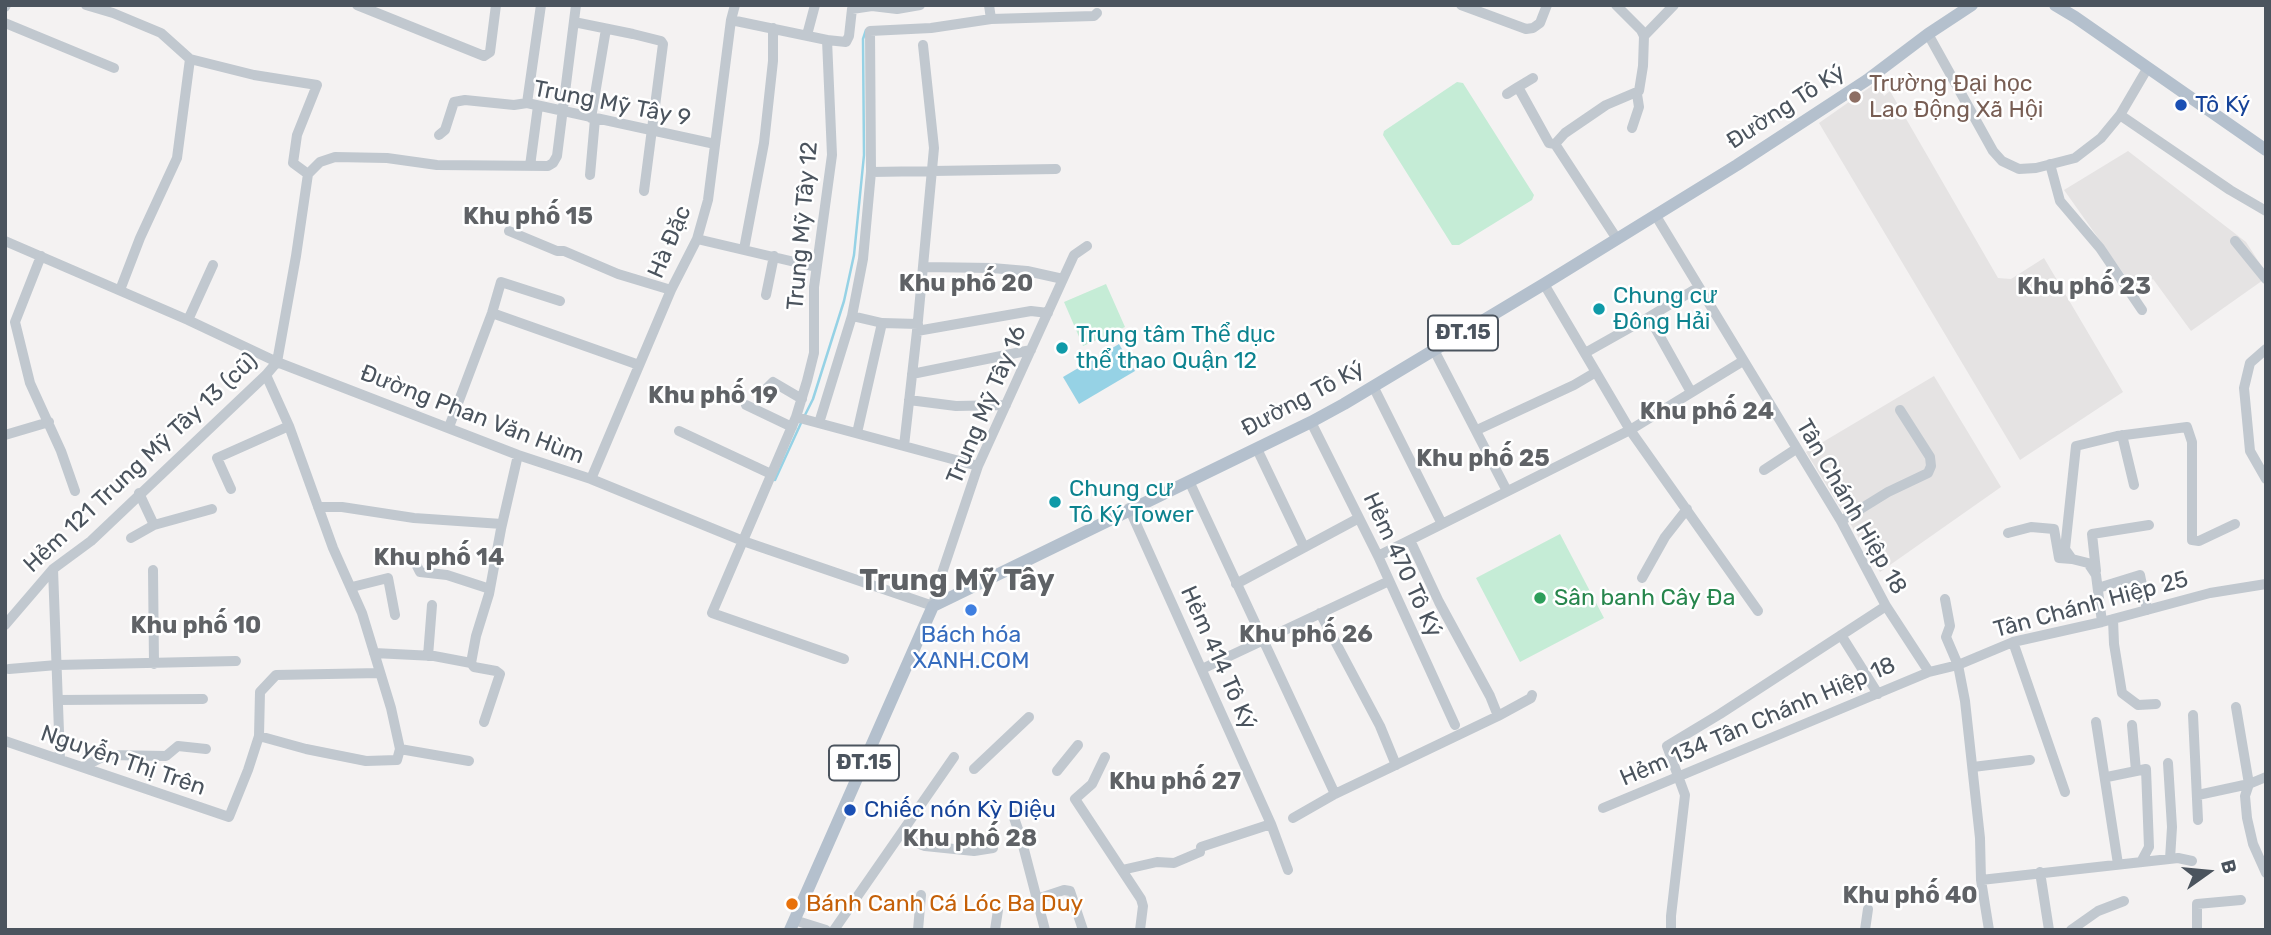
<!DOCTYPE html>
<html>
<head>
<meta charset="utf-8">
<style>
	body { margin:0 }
	#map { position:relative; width:2271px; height:935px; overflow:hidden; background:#f4f2f2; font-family:Rubik,sans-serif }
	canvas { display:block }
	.frame { position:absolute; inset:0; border:7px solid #4b545e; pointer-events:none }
	.north { position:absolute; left:2173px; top:837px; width:70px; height:70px; -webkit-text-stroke:5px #fff; paint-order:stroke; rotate:75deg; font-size:19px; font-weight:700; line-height:28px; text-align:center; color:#4b545e }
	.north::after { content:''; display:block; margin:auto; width:24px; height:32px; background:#4b545e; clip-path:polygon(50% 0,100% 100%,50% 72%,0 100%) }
</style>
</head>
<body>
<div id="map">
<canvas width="2271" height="935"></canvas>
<div class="frame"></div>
<div class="north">B</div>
</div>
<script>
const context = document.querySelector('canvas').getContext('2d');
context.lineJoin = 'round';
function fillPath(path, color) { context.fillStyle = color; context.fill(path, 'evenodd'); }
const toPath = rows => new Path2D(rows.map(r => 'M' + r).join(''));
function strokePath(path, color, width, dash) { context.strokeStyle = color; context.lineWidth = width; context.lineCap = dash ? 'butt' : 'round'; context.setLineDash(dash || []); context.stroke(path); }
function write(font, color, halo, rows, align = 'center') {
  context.font = font + ' Rubik,sans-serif'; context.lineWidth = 5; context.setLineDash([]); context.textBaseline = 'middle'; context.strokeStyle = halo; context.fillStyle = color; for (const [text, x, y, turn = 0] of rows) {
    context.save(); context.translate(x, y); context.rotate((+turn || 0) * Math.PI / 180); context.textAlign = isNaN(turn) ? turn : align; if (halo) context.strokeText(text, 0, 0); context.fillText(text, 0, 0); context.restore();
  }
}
fillPath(toPath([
	[1876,83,1884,96,1890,91,1998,278,2011,279,2044,258,2123,392,2020,460,1819,123],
	[2128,151,2246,242,2266,273,2266,278,2191,331,2153,279,2136,291,2064,190],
	[1934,376,2001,487,1880,572,1806,452]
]), '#e5e3e3');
fillPath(toPath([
	[1457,82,1463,83,1534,195,1532,200,1459,245,1452,245,1383,135,1384,131],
	[1106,284,1125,327,1083,346,1064,302],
	[1560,534,1604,618,1520,662,1476,578]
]), '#c5ecd6');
fillPath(toPath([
	[1119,344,1135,371,1079,404,1063,377]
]), '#96d2e5');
strokePath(toPath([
	[804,417,813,399,844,301,854,255,864,155,863,39,866,30],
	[775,480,801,423]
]), '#96d2e5', 2.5);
strokePath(toPath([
	[86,5,113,13,161,33,190,59,177,158,140,238,120,290],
	[357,5,484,56,490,52,496,5],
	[989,5,991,19],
	[1461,5,1526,29,1533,28,1540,23,1547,5],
	[1616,5,1641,30,1644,36,1643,66,1639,91,1606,105,1565,133,1555,144,1617,239],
	[5,7,6,5],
	[731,20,827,40,832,155,814,287,814,353,807,381,796,417,712,613,844,659],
	[574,22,633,34,661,41,663,44,644,191],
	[5,23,114,68],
	[1928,34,1993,151,2002,161,2019,169,2036,168,2075,158,2101,138,2120,115,2147,69],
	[807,35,815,5],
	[1644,36,1674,5],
	[827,40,846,42,849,36,852,9,872,6,897,9,920,5],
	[190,59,254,75,317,85,297,135,293,163,308,174],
	[1533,78,1518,87,1549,143,1555,144],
	[1507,94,1518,87],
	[527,103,541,5],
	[2120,115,2230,190,2266,211],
	[591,118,606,29],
	[1632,128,1639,107,1637,94],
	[439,135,445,130,454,102,465,100,514,105,527,103,715,144],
	[2050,164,2060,201,2100,248,2142,310],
	[530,166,538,106],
	[871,172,1056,169],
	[308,174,320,162,335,157,387,158,437,165,548,166,553,163,557,156,576,5],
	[590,175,595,119],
	[1656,216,1841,521,1886,606,1929,672],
	[509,231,557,251,564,251,618,274,671,290],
	[697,239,816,267],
	[5,241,188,320,277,362,518,455,591,479,743,541,933,606,937,588,978,466,1063,279,1074,255,1087,246],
	[2235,241,2266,279],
	[744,249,764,143,773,61,773,28],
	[41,256,15,322,30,383,61,451,75,491],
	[924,267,992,268,1027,271,1063,279],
	[1544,284,1630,430,1758,611],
	[766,295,774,256],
	[492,313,639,365],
	[188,320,213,265],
	[882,323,852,316,863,259,871,172,870,31,931,28,991,19,1094,16,1097,13],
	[917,331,1031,311,1048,313],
	[2266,349,2250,363,2244,388,2250,451,2266,479],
	[1434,350,1507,491],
	[1585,353,1649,317],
	[912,374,1031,350],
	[1373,386,1442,524],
	[767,388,773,382,802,399],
	[1691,392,1649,317,1699,287],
	[909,400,956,406,1006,405],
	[746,405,792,427],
	[796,417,978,466],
	[1311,422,1378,556,1455,725],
	[819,423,852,316],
	[449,427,492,313,501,282,560,301],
	[1477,430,1574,385,1596,372],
	[679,431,771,474],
	[857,433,882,323,918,324],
	[5,435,49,422],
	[2122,435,2134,485],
	[904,446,917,331,934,148,923,45],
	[1257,449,1304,547],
	[1764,470,1796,449],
	[591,479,671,290,697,239,708,200,731,20,735,5],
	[1189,481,1335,794],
	[231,489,217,458,289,426],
	[139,493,154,525,212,509],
	[318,507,342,507,414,518,502,524],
	[1129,508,1271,824,1288,870],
	[1841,521,1888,492,1928,473,1931,466,1930,457,1900,410],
	[2008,533,2031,527,2054,529,2059,558,2072,559],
	[131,538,154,525],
	[1410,540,1439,602,1490,696,1498,716],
	[1378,556,1630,430,1743,361],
	[413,558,420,572,447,575,490,589],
	[53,569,60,759],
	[153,570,154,664],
	[2096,571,2092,534,2149,525],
	[1642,578,1665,537,1687,509],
	[1236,584,1359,518],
	[352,587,388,578,395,615],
	[2098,588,2140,575,2147,610],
	[1945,599,1950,626,1946,637,1958,665,1965,701,1980,838,1981,880,1989,930],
	[1320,613,1380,726,1396,765],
	[2113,619,2114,644,2122,693,2138,705,2156,704],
	[2102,622,2096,575,2088,563,2072,559,2065,549,2076,446,2117,436,2187,427,2192,442,2192,540,2199,541,2235,524],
	[5,625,53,569,91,541,266,375,277,362,296,256,308,174],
	[1841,635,1878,694],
	[2013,642,2065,792],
	[374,653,434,656,471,663,474,667,496,671,500,674,484,722],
	[428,656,432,605],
	[471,663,476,636,489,594,501,529,518,455],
	[9,669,57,665,236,661],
	[1202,669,1389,581],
	[58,700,203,699],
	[2236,707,2249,784,2245,796,2247,818,2253,844,2266,873],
	[2193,715,2198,820],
	[2096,722,2118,864],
	[2132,725,2136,771],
	[259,736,306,749,366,761,397,760,400,749,391,708,362,613,333,548,289,426,266,375],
	[5,741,229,817,248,770,259,736,260,692,276,675,380,673],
	[400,749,469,761],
	[1105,757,1092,784,1075,799,1141,899,1143,906,1140,930],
	[2168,763,2172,827,2170,859],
	[83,767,106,755,166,756,178,746,206,749],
	[1973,767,2030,760],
	[974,769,1029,717],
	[1057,771,1078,745],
	[2107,777,2146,769,2149,847,2141,862],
	[2198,795,2249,784,2266,777],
	[1603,808,1929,672,1958,665,2013,642,2102,622,2210,593,2266,584],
	[1012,812,1021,838,1045,930],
	[1293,818,1335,794,1498,716,1531,698,1532,695],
	[901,834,914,842,925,846,974,851,993,848],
	[1201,847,1271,824],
	[1122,870,1157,862,1174,863,1200,852],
	[2040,872,2049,930],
	[1981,880,2178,858,2192,861],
	[1037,899,1064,890,1070,891,1083,930],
	[794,920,826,930],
	[834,930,954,757],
	[918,930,921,895],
	[995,930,998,910],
	[1671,930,1671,916,1685,795,1667,746,1720,714,1886,606],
	[1865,930,1868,909],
	[2071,930,2098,911,2124,901],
	[2197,930,2197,904,2241,900]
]), '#c1c8cf', 10);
strokePath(toPath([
	[2055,5,2075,17,2266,150],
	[790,930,933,606,1311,422,1344,404,1544,284,1737,165,1867,80,1928,34,1972,5]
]), '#b4c0cd', 12);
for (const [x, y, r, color] of [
	[1855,97,7,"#8d6e63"],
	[2181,105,7,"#1a4fb4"],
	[1599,309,7,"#0f9aa8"],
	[1062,348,7,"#0f9aa8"],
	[1055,502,7,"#0f9aa8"],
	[1540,598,7,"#2e9e5b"],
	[971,610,7,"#3f7fe0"],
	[850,810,7,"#1a4fb4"],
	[792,904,7,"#e8710a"]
]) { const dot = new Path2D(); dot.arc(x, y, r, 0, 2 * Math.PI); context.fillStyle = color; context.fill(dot); strokePath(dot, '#fff', 2.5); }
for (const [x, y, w] of [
	[1463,333,70],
	[864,763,70]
]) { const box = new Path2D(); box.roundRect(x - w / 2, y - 17.5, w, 35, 5); context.fillStyle = '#fff'; context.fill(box); strokePath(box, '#4b545e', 2); }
write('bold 21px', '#4b545e', null, [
	["ĐT.15",1463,333],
	["ĐT.15",864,763]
]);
write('23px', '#785e54', '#fff', [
	["Trường Đại học",1869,84],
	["Lao Động Xã Hội",1869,110]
], 'left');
write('23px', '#4b545e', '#fff', [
	["Trung Mỹ Tây 9",612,104,11],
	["Đường Tô Ký",1786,107,-33],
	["Trung Mỹ Tây 12",803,226,-85],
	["Hà Đặc",670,242,-67],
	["Đường Tô Ký",1303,399,-28],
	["Trung Mỹ Tây 16",987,405,-67],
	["Đường Phan Văn Hùm",472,415,21],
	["Hẻm 121 Trung Mỹ Tây 13 (cũ)",141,463,-43],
	["Tân Chánh Hiệp 18",1851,507,60],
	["Hẻm 470 Tô Ký",1402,565,65],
	["Tân Chánh Hiệp 25",2091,605,-15],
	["Hẻm 414 Tô Ký",1218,658,66],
	["Hẻm 134 Tân Chánh Hiệp 18",1758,722,-23],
	["Nguyễn Thị Trên",123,761,19]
]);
write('23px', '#164399', '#fff', [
	["Tô Ký",2195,105],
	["Chiếc nón Kỳ Diệu",864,810]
], 'left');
write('23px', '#0d838f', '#fff', [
	["Chung cư",1613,296],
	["Đông Hải",1613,322],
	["Trung tâm Thể dục",1076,335],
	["thể thao Quận 12",1076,361],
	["Chung cư",1069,489],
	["Tô Ký Tower",1069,515]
], 'left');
write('23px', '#27864d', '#fff', [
	["Sân banh Cây Đa",1554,598]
], 'left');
write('23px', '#366cbe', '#fff', [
	["Bách hóa",971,635],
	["XANH.COM",971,661]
]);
write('23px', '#c56008', '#fff', [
	["Bánh Canh Cá Lóc Ba Duy",806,904]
], 'left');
write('bold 24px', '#5f6266', '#fff', [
	["Khu phố 15",528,217],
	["Khu phố 20",966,284],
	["Khu phố 23",2084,287],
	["Khu phố 19",713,396],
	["Khu phố 24",1707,412],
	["Khu phố 25",1483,459],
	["Khu phố 14",439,558],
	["Khu phố 10",196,626],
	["Khu phố 26",1306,635],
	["Khu phố 27",1175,782],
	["Khu phố 28",970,839],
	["Khu phố 40",1910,896]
]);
write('bold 30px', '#5f6266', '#fff', [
	["Trung Mỹ Tây",957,581]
]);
</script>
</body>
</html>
